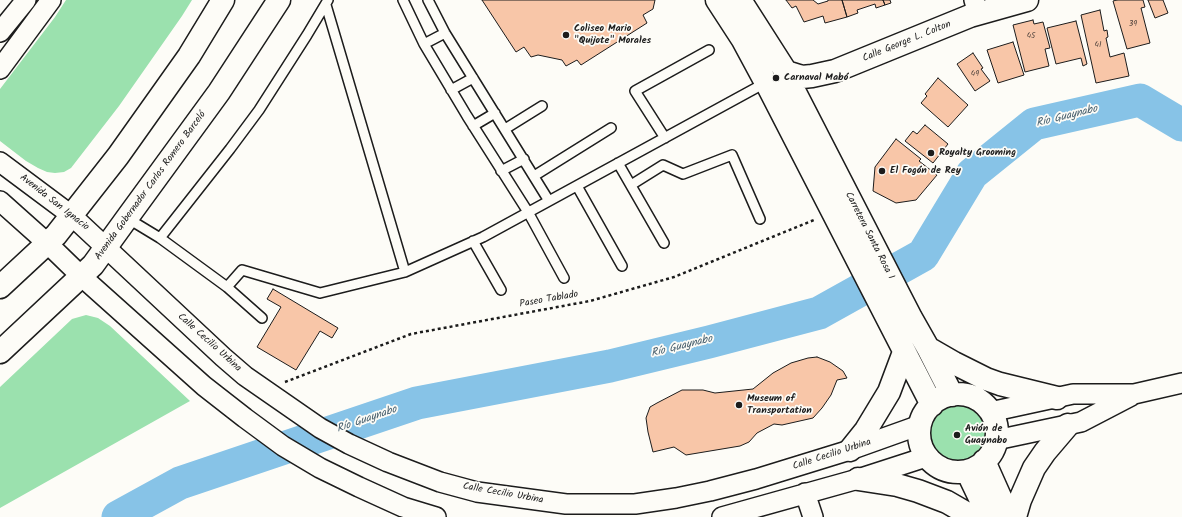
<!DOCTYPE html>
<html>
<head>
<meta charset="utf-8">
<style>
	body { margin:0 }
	canvas { display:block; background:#fdfcf7 }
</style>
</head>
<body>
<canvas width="1182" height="517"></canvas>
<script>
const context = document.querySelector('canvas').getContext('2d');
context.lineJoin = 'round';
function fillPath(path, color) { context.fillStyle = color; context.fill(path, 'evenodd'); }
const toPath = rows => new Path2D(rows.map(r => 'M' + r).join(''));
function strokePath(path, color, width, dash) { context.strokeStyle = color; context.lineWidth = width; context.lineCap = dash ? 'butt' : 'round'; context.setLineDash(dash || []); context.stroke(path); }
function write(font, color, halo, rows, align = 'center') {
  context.font = font + ' Kalam,sans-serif'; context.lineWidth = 3.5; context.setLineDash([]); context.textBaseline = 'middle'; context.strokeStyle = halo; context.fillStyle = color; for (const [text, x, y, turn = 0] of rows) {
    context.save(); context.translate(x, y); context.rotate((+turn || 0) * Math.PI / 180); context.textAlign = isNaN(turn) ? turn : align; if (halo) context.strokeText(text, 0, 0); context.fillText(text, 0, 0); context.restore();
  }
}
fillPath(toPath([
	[66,0,192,0,182,16,119,106,71,168,64,172,55,173,47,172,38,168,26,161,0,141,0,89,55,17],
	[86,315,98,318,110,326,190,401,0,508,0,387,72,319],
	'924 433a34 34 0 1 1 68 0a34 34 0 1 1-68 0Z'
]), '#9be1ae');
strokePath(toPath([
	[118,517,180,483,417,403,610,366,709,342,819,313,923,255,972,174,1034,124,1140,100,1182,125]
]), '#87c3e7', 33);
const building = toPath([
	[482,0,655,0,653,9,643,15,647,23,581,65,577,60,566,66,562,60,538,55,531,57,524,47,516,52,482,0],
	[786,0,813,0,818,4,828,1,828,0,842,0,847,17,825,23,823,16,804,22,796,6,792,8,786,0],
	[842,0,883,0,885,5,876,8,875,4,857,10,858,13,847,17,842,0],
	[883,0,890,0,891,3,885,5,883,0],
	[1117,0,1143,0,1145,7,1141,8,1150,43,1127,49,1113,1,1117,0],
	[1148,0,1163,0,1168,13,1155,18,1148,0],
	[1100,10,1104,31,1107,30,1108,37,1106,38,1110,57,1124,53,1129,76,1096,83,1081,15,1100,10],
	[1033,20,1034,24,1043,22,1050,48,1045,49,1049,66,1025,72,1013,25,1033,20],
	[1076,21,1087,64,1083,66,1081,58,1056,64,1047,28,1076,21],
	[1013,42,1024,75,998,83,987,50,1013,42],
	[973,53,983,68,981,69,990,81,975,91,957,64,973,53],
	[938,78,968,105,948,127,921,103,927,96,925,94,938,78],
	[925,125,948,144,933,163,905,141,913,131,917,134,925,125],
	[896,139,921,159,919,161,937,175,916,200,896,203,873,191,875,167,896,139],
	[273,289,338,328,332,338,320,331,296,370,257,347,281,307,267,299,273,289],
	[817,357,830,362,843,371,847,378,837,380,831,395,822,408,813,418,782,425,774,424,757,433,749,442,740,446,686,455,674,447,653,452,648,432,646,418,650,407,657,403,682,390,703,390,715,393,753,389,773,373,791,363,808,358,817,357]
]);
fillPath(building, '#f8c6a8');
strokePath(building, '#1c1c1c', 1);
const service = toPath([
	[403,0,424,44,467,116,528,212,564,278],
	[428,0,445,33,549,201],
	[326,5,405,272],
	[424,44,445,33],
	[451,90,473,78],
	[473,126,495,113],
	[505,129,542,106],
	[665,138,635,91,709,50],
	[618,163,664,243],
	[501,171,524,159],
	[534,176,611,128],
	[631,185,663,165,683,174,732,155,760,219],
	[577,186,622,266],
	[127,218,160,238,230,149,259,110,307,35,328,0],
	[160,238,227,287,242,270,320,293,405,272,483,237,765,83],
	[473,241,501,290],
	[227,287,262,318]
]);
const minor = toPath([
	[974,0,978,14],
	[0,32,26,0],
	[0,69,51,0],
	[0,162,71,215,223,357,245,376,320,428,349,444,388,462,440,482,477,492,566,504,635,504,676,498,710,491,756,479,850,450,920,425],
	[0,201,47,243,81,276,204,386,245,418,283,446,320,468,359,487,403,507,436,517],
	[990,412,1073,394,1134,394,1182,383],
	[996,440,1081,422,1131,396],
	[805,493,813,517],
	[722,517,858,479,926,457]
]);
const tertiary = toPath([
	[717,0,743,40,764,79],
	[740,0,786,72,787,77,911,318,928,348,952,395],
	[786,72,802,77,812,76,835,71,970,16,1027,0],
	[768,86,932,405],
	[928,348,954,363,986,379,1000,384,1057,398],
	'919 433a39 39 0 1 1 78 0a39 39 0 1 1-78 0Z',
	[850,450,866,430,889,392,904,352],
	[984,461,1009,517],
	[967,471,989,517],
	[858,479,897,485,918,491,947,502,973,517],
	[1015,517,1020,500,1034,468,1045,452,1068,425]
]);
const secondary = toPath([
	[0,287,56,235,118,156,189,56,223,0],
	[0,352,93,265,127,218,219,92,279,0]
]);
strokePath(service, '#1c1c1c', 12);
strokePath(minor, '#1c1c1c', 22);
strokePath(tertiary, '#1c1c1c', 25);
strokePath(secondary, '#1c1c1c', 25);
strokePath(toPath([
	[285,382,411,334,590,301,674,277,814,220]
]), '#1c1c1c', 2.5, [3, 3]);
strokePath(service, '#fdfcf7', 9);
strokePath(minor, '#fdfcf7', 19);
strokePath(tertiary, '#fdfcf7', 22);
strokePath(secondary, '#fdfcf7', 22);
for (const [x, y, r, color] of [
	[566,35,4,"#1c1c1c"],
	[776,78,4,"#1c1c1c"],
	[931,153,4,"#1c1c1c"],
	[882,171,4,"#1c1c1c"],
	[739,405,4,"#1c1c1c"],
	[957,435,4,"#1c1c1c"]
]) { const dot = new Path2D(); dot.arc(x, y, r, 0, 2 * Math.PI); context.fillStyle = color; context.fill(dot); strokePath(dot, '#fdfcf7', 1.5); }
write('8px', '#53463f', null, [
	["39",1133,25],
	["45",1031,37],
	["41",1098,46],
	["49",975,75]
]);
write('bold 10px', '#1c1c1c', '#fdfcf7', [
	["Coliseo Mario",574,29],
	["\"Quijote\" Morales",574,41],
	["Carnaval Mabó",784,78],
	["Royalty Grooming",939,153],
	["El Fogón de Rey",890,171],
	["Museum of",747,399],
	["Transportation",747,411],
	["Avión de",965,429],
	["Guaynabo",965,441]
], 'left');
write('10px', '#1c1c1c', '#fdfcf7', [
	["Calle George L. Colton",907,42,-22],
	["Avenida Gobernador Carlos Romero Barceló",151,186,-54],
	["Avenida San Ignacio",54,203,38],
	["Carretera Santa Rosa I",869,236,63],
	["Paseo Tablado",549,300,-10],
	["Calle Cecilio Urbina",209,343,42],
	["Calle Cecilio Urbina",832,455,-18],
	["Calle Cecilio Urbina",503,494,10]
]);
write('italic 11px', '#475f6d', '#fdfcf7', [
	["Río Guaynabo",1067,117,-14],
	["Río Guaynabo",682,347,-14],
	["Río Guaynabo",367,420,-19]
]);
</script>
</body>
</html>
